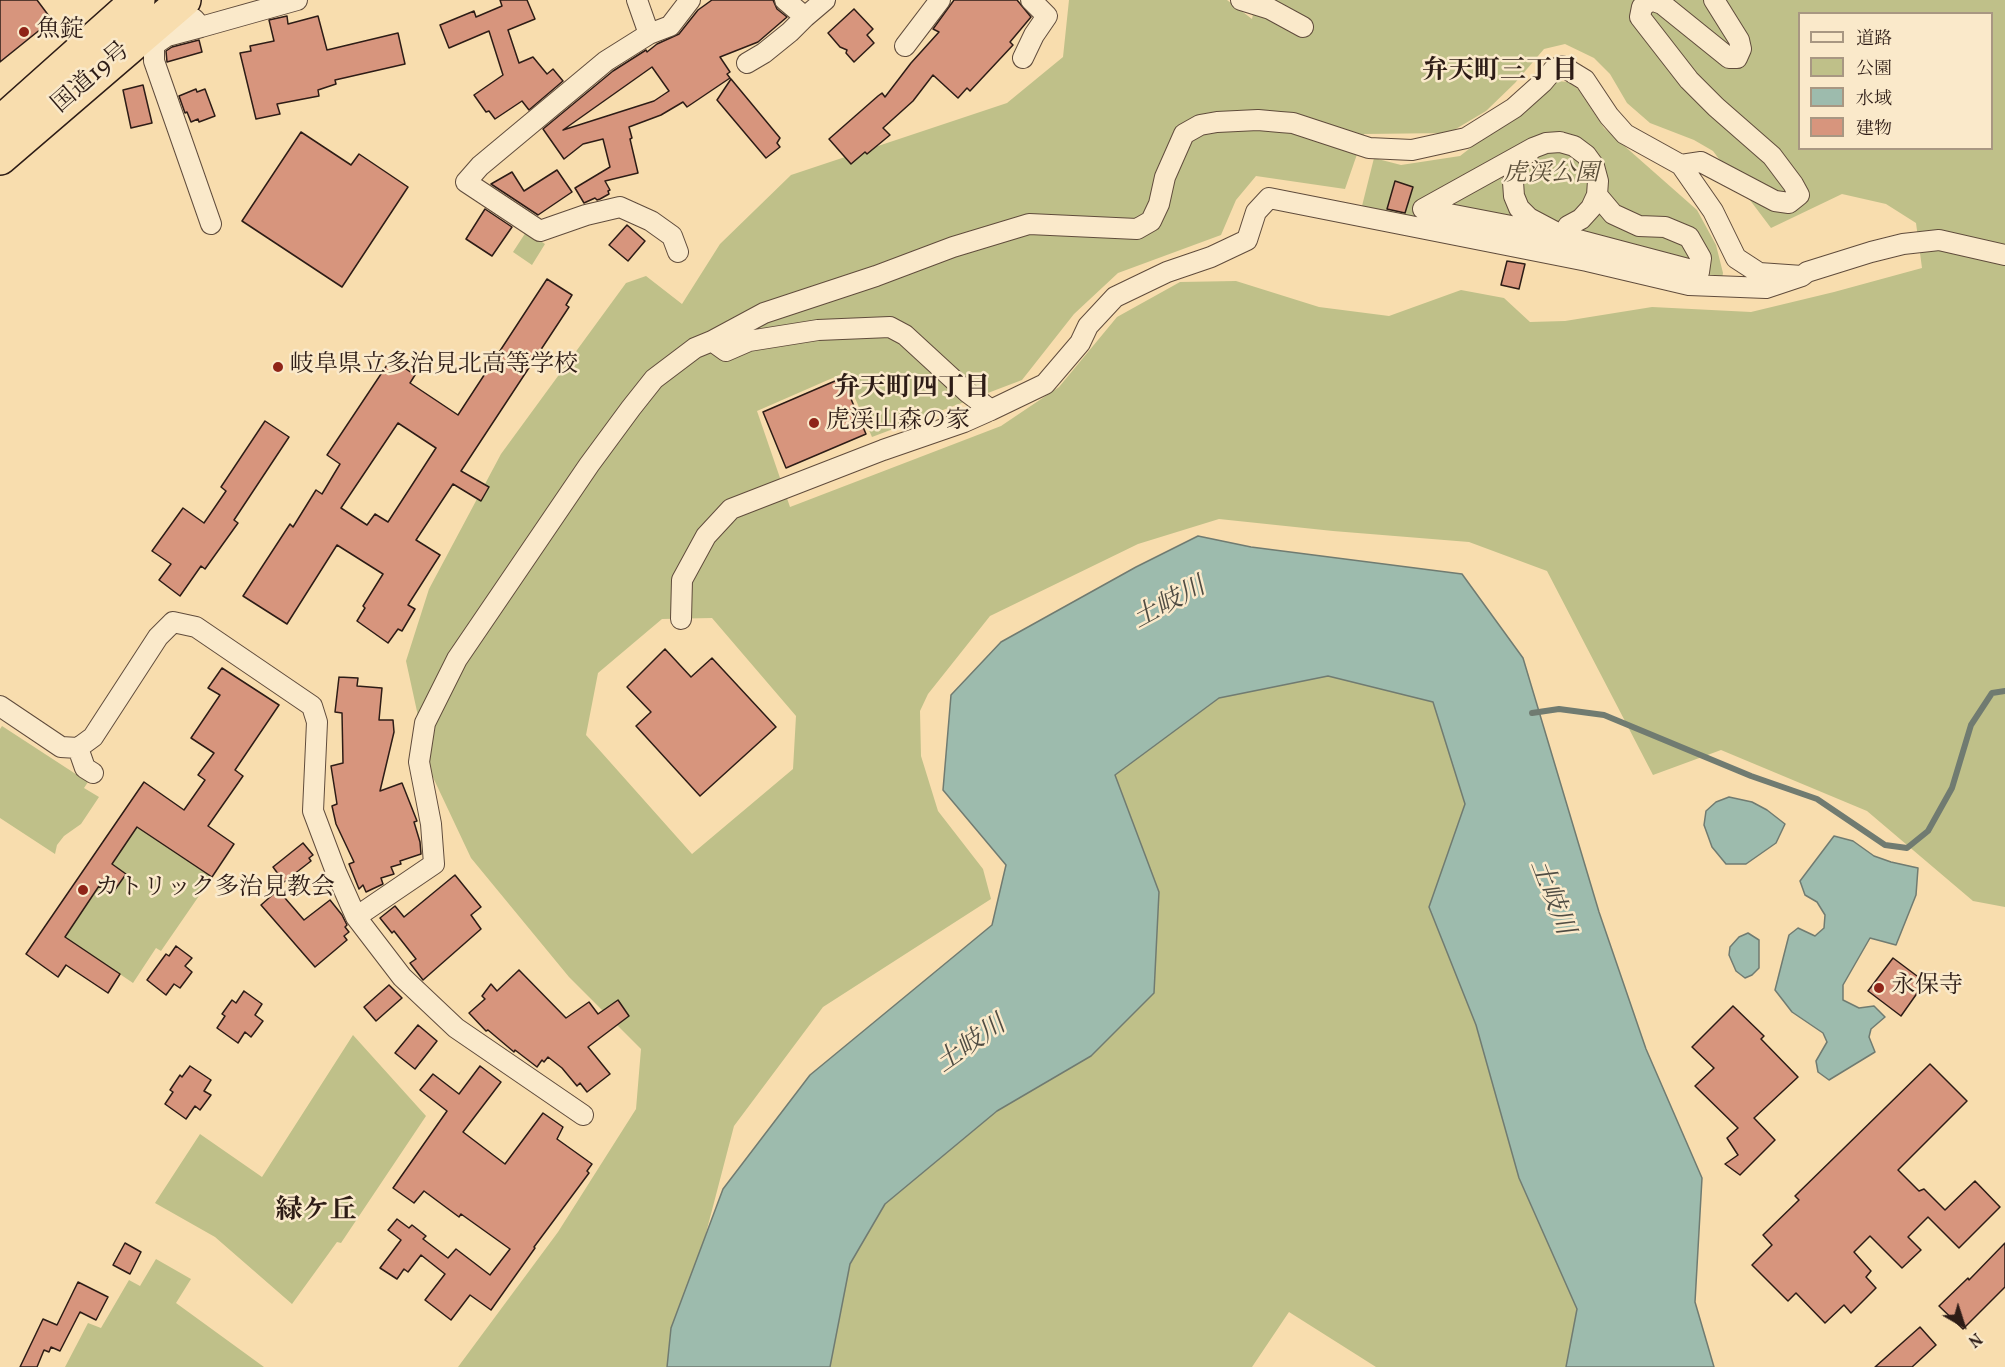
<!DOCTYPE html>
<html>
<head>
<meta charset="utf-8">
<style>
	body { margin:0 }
	#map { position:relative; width:2005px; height:1367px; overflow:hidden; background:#f8ddae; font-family:Vollkorn,"Noto Serif JP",serif }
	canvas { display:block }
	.legend { position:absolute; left:1798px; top:12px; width:195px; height:138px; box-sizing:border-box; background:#fae9ca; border:2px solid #a89782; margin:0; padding:8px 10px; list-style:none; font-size:18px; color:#2d1c16 }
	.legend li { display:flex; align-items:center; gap:12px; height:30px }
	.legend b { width:30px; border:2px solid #a89782 }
	.north { position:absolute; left:1933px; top:1295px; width:60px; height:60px; -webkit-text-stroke:4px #fae9ca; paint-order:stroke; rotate:141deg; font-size:16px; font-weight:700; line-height:24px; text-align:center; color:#2d1c16 }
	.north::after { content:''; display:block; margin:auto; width:21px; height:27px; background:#2d1c16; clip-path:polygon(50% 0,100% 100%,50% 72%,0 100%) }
</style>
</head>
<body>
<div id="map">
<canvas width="2005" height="1367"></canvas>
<ul class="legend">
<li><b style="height:8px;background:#fae9ca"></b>道路</li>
<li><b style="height:16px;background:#bfc089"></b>公園</li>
<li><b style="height:16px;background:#9dbbad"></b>水域</li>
<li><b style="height:16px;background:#d7957d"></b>建物</li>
</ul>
<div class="north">N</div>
</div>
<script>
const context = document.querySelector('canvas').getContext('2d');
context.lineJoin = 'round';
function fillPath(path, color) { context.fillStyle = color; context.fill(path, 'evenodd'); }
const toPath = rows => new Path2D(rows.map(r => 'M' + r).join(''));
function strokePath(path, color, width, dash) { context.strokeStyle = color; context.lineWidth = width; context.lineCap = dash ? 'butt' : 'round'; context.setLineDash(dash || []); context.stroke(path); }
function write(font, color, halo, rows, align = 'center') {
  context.font = font + ' Vollkorn,"Noto Serif JP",serif'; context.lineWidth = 5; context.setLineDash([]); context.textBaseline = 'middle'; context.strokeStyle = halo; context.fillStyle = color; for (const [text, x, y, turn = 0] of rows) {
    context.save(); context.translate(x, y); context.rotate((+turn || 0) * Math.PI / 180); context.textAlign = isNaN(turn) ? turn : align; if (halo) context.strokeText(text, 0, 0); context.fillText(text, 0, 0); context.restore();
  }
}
fillPath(toPath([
	[1069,0,1227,0,1252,19,1256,0,2005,0,2005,907,1973,901,1867,811,1721,750,1653,775,1547,571,1469,542,1333,531,1219,519,1138,544,990,616,928,694,920,711,921,756,938,811,983,869,991,899,823,1007,734,1126,671,1367,458,1367,558,1232,636,1109,641,1049,569,977,471,858,430,771,406,661,429,589,501,454,626,283,646,276,682,304,720,244,791,175,1007,103,1063,57],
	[1800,14,1992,14,1992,148,1800,148],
	[1565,44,1594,58,1610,74,1627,103,1650,123,1694,140,1713,151,1771,228,1842,194,1886,204,1916,223,1922,268,1834,292,1751,312,1652,307,1565,321,1530,322,1504,298,1461,290,1389,316,1319,307,1236,281,1180,282,1117,317,1059,387,1001,426,790,507,757,411,844,373,872,437,1022,380,1074,314,1118,273,1221,235,1236,200,1256,176,1345,189,1364,134,1449,133,1486,111,1515,83,1544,49],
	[712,618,796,716,793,769,692,854,586,735,598,673,662,619],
	[1557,81,1568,82,1578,89,1604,128,1697,210,1716,245,1723,273,1721,284,1361,210,1374,158,1401,165,1460,156],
	[526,232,545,244,532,265,513,252],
	[1328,676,1433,702,1465,804,1429,907,1476,1025,1519,1178,1577,1309,1566,1367,1376,1367,1289,1312,1252,1367,830,1367,850,1264,885,1204,997,1111,1091,1056,1159,892,1115,775,1219,698],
	[2,726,88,782,84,788,99,797,81,824,64,836,57,845,55,854,0,818,0,729],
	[137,827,212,877,161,951,156,948,133,983,65,937,99,886,112,894,126,874,112,864],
	[353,1035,426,1116,341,1243,337,1242,292,1304,215,1237,155,1203,200,1134,262,1177],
	[156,1259,191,1279,176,1303,264,1367,65,1367,88,1323,101,1328,129,1280,140,1286]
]), '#bfc089');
const water = toPath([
	[1198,536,1251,547,1462,574,1523,658,1599,912,1646,1049,1702,1178,1695,1302,1714,1367,1566,1367,1577,1309,1519,1178,1476,1025,1429,907,1465,804,1433,702,1328,676,1219,698,1115,775,1159,892,1154,993,1091,1056,997,1111,885,1204,850,1264,830,1367,667,1367,671,1328,723,1189,810,1075,992,925,1006,865,943,790,951,695,1001,642,1136,567,1198,536],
	[1729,797,1752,802,1767,810,1785,824,1776,843,1746,864,1726,864,1712,847,1704,825,1706,811,1716,802,1729,797],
	[1834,836,1853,841,1874,856,1891,862,1918,868,1916,895,1896,945,1870,938,1843,985,1843,1000,1859,1008,1874,1006,1885,1017,1871,1029,1869,1037,1875,1052,1829,1080,1818,1072,1816,1061,1827,1042,1823,1033,1792,1012,1775,990,1789,935,1798,928,1815,936,1824,928,1825,915,1817,902,1805,895,1800,881,1834,836],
	[1748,933,1759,940,1759,968,1752,975,1745,978,1736,971,1729,955,1730,947,1739,937,1748,933]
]);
fillPath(water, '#9dbbad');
strokePath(water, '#707b71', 1.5);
strokePath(toPath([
	[1532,713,1559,709,1604,715,1751,776,1817,799,1885,845,1907,848,1928,831,1952,788,1971,725,1992,693,2005,691]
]), '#707b71', 6);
const building = toPath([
	[0,0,37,0,52,20,0,62,0,0],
	[500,0,527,0,535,19,508,30,519,63,533,57,547,74,553,69,563,81,529,110,522,101,495,119,489,111,486,112,474,95,503,75,489,31,449,48,440,25,474,11,476,17,502,6,500,0],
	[712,0,773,0,777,9,787,17,758,42,720,57,730,72,727,74,730,78,687,107,683,102,661,115,629,127,632,138,630,139,638,173,605,181,610,190,608,191,609,194,600,199,597,200,595,198,584,203,575,188,610,167,603,139,583,144,564,159,543,129,613,71,646,50,647,52,657,44,679,34,698,10,712,0],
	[652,67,669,91,654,101,563,130,652,67],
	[954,0,1017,0,1031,17,1010,42,1013,45,970,91,967,88,958,98,933,75,913,101,883,128,890,135,867,154,865,152,851,164,829,139,878,96,882,93,885,97,911,63,939,32,933,29,954,0],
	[854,9,873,29,867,35,874,43,854,62,846,53,847,50,840,47,828,33,854,9],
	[287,16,288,24,318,16,327,50,398,33,405,64,335,80,336,84,318,90,319,96,277,104,280,114,256,119,240,53,251,51,250,46,274,41,269,20,287,16],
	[199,40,202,52,167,62,166,51,172,47,199,40],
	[731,79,780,138,777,143,780,147,766,158,717,100,731,79],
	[143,85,152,123,131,128,123,90,143,85],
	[196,89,197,92,205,89,215,116,199,122,198,119,191,122,187,112,185,113,179,96,196,89],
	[301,132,351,165,359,154,408,187,342,287,242,221,301,132],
	[557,170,572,192,538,215,491,184,512,172,524,191,557,170],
	[1395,181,1413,187,1405,213,1387,209,1395,181],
	[485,209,512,227,492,256,466,239,485,209],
	[627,225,645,241,628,261,609,245,627,225],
	[1507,261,1525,264,1519,289,1501,285,1507,261],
	[547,279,572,295,566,305,569,307,461,471,489,487,481,501,453,484,416,540,440,555,408,605,415,609,402,631,398,629,388,643,357,621,365,608,363,606,383,574,337,545,287,624,243,596,290,524,293,527,316,490,322,494,340,464,327,455,391,359,415,375,410,383,458,415,547,279],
	[398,423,436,448,388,522,375,514,367,525,341,508,398,423],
	[842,378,866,434,786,468,763,412,842,378],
	[265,421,289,437,234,520,238,523,205,569,201,566,180,596,159,580,171,564,152,551,183,508,204,523,226,491,221,487,265,421],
	[665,649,691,677,712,658,776,727,700,796,636,726,651,712,627,687,665,649],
	[222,668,279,705,235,770,243,776,208,826,234,844,212,877,137,827,112,864,126,874,112,894,99,886,65,937,120,974,108,993,66,965,58,977,26,954,144,782,184,810,205,780,198,775,214,753,191,738,220,695,208,688,222,668],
	[339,677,358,678,357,686,382,688,379,720,393,720,394,732,380,791,402,783,417,821,414,822,420,842,421,854,400,861,401,864,391,867,394,874,381,878,383,884,366,892,363,885,359,889,349,864,354,862,336,824,332,806,337,804,331,766,343,763,342,713,335,712,339,677],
	[303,843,313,855,309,858,311,861,284,882,273,867,303,843],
	[455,875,481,907,471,915,481,929,423,980,410,963,416,959,394,931,392,933,380,918,395,906,404,917,455,875],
	[278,890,304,920,330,900,342,915,347,925,345,927,349,932,344,936,347,940,315,967,261,905,278,890],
	[176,946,192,958,185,966,192,972,180,988,174,984,166,995,147,980,166,954,169,956,176,946],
	[1893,958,1925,982,1901,1016,1868,991,1893,958],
	[519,970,566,1018,589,1002,598,1014,618,1000,629,1016,588,1047,610,1074,587,1092,580,1083,577,1086,562,1068,548,1057,544,1062,542,1060,537,1067,515,1050,514,1052,488,1030,486,1031,469,1013,485,999,482,996,491,984,497,991,519,970],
	[389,985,402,998,376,1021,364,1007,389,985],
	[244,991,262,1004,255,1015,263,1021,251,1037,245,1032,238,1043,217,1028,225,1016,222,1014,232,1000,236,1003,244,991],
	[1733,1006,1764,1036,1761,1039,1798,1077,1754,1118,1775,1140,1740,1175,1725,1164,1738,1155,1727,1138,1738,1128,1695,1086,1714,1068,1692,1047,1733,1006],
	[418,1025,437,1041,415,1069,395,1053,418,1025],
	[1930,1064,1967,1101,1898,1170,1919,1191,1924,1189,1945,1210,1975,1181,2000,1207,1959,1248,1928,1217,1908,1237,1921,1250,1902,1268,1870,1236,1854,1252,1871,1271,1866,1277,1876,1288,1851,1313,1844,1305,1825,1323,1796,1293,1788,1301,1752,1265,1772,1245,1763,1235,1799,1200,1795,1196,1930,1064],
	[190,1066,211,1080,204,1091,211,1095,200,1110,195,1106,186,1119,165,1104,173,1092,170,1090,180,1075,182,1077,190,1066],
	[480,1066,501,1082,463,1132,505,1164,543,1113,563,1127,557,1139,592,1164,587,1171,589,1173,534,1247,535,1248,491,1310,470,1295,451,1320,425,1300,445,1274,421,1255,408,1272,404,1269,397,1279,380,1268,401,1240,388,1230,397,1219,409,1228,412,1225,426,1236,423,1239,448,1258,456,1249,490,1275,510,1249,461,1214,459,1217,424,1191,414,1203,393,1188,447,1111,420,1090,433,1074,459,1094,480,1066],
	[125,1243,141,1252,130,1274,113,1265,125,1243],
	[2005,1243,2005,1287,1963,1329,1939,1306,1968,1278,1969,1280,2005,1243],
	[78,1282,108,1297,96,1320,80,1312,60,1351,51,1347,49,1352,44,1350,37,1367,20,1367,43,1319,57,1325,78,1282],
	[1920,1327,1936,1345,1912,1367,1875,1367,1920,1327]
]);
fillPath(building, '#d7957d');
strokePath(building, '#2d1c16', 1.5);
const street = toPath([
	[637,0,649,34],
	[785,0,805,17,825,0],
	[1241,0,1270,9,1303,27],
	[194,19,201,27,297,0],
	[201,27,167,36,154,45,154,61,211,224],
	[905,46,940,0],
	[1023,58,1034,35,1047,16,1031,0],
	[747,63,764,53,790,32,805,17],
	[1560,142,1574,146,1586,155,1594,166,1598,181,1597,195,1591,208,1581,219,1568,226,1563,236,1529,218,1519,208,1514,196,1513,182,1516,169,1523,157,1533,148,1546,143,1560,142],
	[1533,148,1423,209,1563,236,1699,272,1701,258,1689,237,1665,227,1639,226,1613,214,1597,195],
	[1681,165,1701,162,1775,201,1789,203,1799,195,1793,184,1772,156,1716,107,1689,80,1640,17,1642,7,1651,0,1662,4,1729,58,1737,58,1741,49,1739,40,1714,0],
	[678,252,672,236,651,221,620,207,586,215,540,231,466,182,480,166,606,61,649,34,670,26,690,0],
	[1802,276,1759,273,1736,258,1713,211,1681,165,1625,134,1609,116,1585,80,1562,66,1554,69,1543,82,1514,108,1466,138,1412,150,1369,148,1293,123,1280,122,1258,120,1217,122,1200,125,1184,134,1165,177,1159,204,1151,221,1137,229,1029,224,953,247,876,276,764,313,712,341,726,351,749,341,818,330,890,327,905,335,967,392,991,410,1045,384,1080,343,1088,326,1115,297,1167,272,1211,257,1247,240,1256,212,1269,198,1587,261,1689,285,1766,288,1802,276,1807,272,1871,252,1903,244,1939,240,2005,255],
	[681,619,682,580,706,536,731,509,883,450,964,422,991,410],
	[0,706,61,747,78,748,93,737,158,637,173,622,196,627,312,706,317,722,313,811,336,872,356,917,402,977,456,1028,583,1115],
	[78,748,85,768,93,773],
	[356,917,434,864,431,824,419,762,425,723,457,659,589,465,631,408,654,379,695,348,712,341]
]);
const highway = toPath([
	[0,123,138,0],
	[0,158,184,0]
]);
strokePath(street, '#604c3c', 22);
strokePath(highway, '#2d1c16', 36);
strokePath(street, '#fae9ca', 20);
strokePath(highway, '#f8ddae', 33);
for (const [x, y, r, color] of [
	[24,32,6,"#8f2418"],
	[278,367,6,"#8f2418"],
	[814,423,6,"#8f2418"],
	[83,890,6,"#8f2418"],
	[1879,988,6,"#8f2418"]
]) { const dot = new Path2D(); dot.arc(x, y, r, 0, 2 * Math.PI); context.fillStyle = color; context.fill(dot); strokePath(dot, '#fae9ca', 2); }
write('24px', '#2d1c16', '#fae9ca', [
	["魚錠",36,32],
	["岐阜県立多治見北高等学校",290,367],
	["虎渓山森の家",826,423],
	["カトリック多治見教会",95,890],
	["永保寺",1891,988]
], 'left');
write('24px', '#2d1c16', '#fae9ca', [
	["国道19号",92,79,-41]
]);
write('italic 24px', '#594d38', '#fae9ca', [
	["虎渓公園",1551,176]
]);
write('bold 26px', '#2d1c16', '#fae9ca', [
	["弁天町三丁目",1500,73],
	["弁天町四丁目",912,390]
]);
write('italic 26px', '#4f4c43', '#fae9ca', [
	["土岐川",1170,605,-28],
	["土岐川",1550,898,69],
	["土岐川",972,1046,-35]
]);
write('bold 27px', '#2d1c16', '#fae9ca', [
	["緑ケ丘",316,1213]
]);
</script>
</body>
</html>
